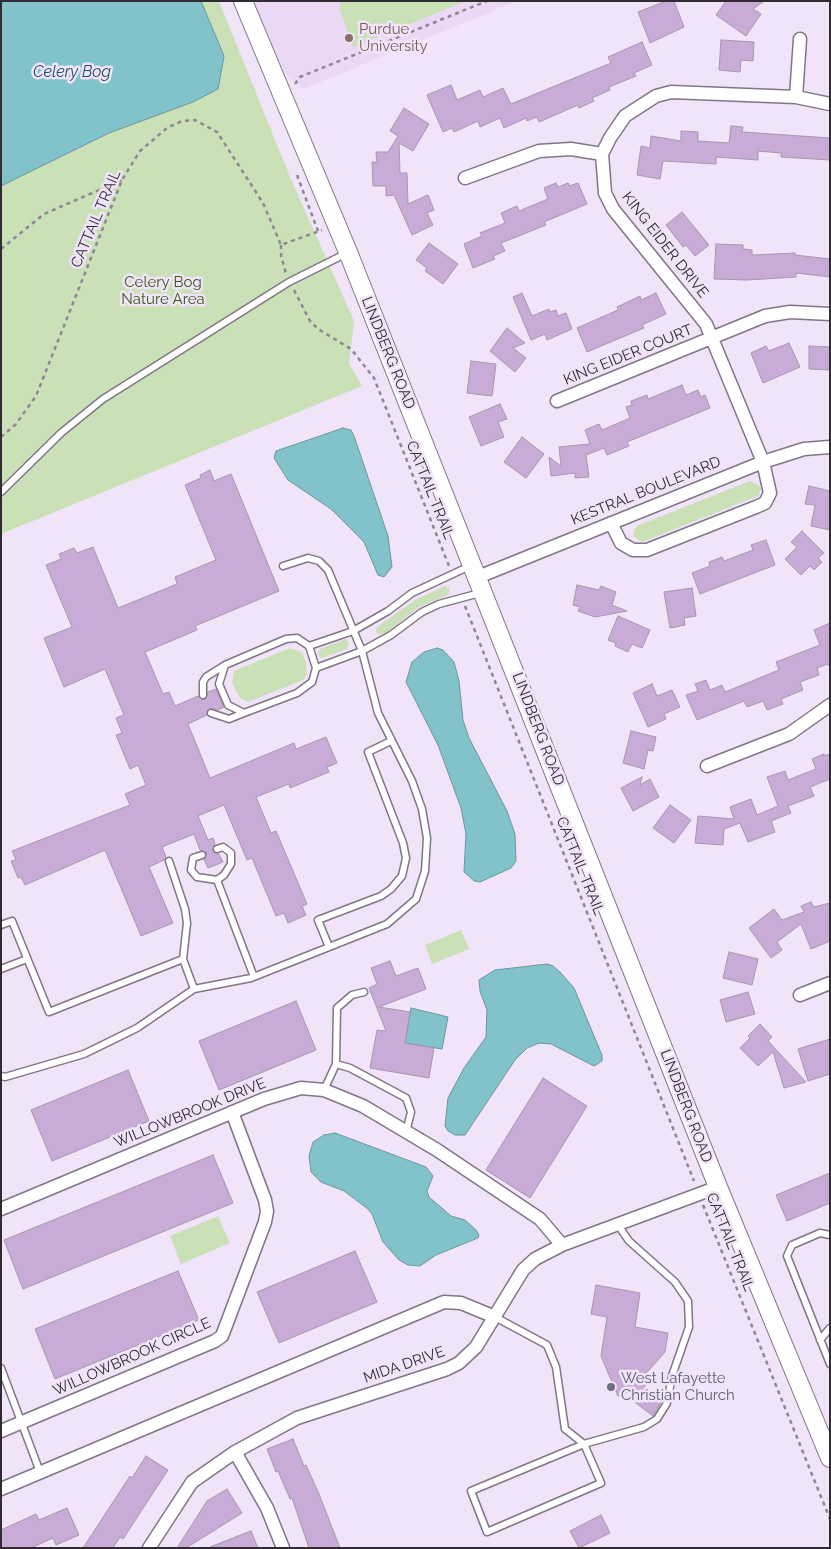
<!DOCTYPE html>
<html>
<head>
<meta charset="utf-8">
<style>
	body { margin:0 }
	#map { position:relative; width:831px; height:1549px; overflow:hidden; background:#f1e3f8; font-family:Raleway,sans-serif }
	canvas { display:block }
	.frame { position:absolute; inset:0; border:2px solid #312c34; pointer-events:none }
</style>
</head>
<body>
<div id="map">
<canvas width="831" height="1549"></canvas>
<div class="frame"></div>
</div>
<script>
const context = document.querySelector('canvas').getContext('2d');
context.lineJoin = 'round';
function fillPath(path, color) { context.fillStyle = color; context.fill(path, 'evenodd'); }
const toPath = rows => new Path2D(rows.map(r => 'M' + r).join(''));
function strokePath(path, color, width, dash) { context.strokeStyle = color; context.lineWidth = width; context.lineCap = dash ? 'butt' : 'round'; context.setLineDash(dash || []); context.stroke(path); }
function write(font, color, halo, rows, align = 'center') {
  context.font = font + ' Raleway,sans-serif'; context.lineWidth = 5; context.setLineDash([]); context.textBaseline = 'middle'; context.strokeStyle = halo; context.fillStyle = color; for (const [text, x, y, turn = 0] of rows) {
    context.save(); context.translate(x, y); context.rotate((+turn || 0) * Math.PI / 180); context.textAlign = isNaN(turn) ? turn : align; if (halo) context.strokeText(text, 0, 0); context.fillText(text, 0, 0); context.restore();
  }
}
fillPath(toPath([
	[254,1,517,1,303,89,285,74]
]), '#ead8f4');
fillPath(toPath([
	[1,1,219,1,290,177,354,321,349,363,362,386,1,534],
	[340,1,466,1,353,47,340,10],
	[750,481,760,486,761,489,758,496,642,542,633,536,635,528,639,525],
	[445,586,450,589,448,595,419,607,386,633,378,634,376,631,377,627,415,600],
	[346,639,349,644,347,649,322,658,320,657,318,653,320,649],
	[290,648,301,652,306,662,307,674,303,680,248,702,240,698,232,683,234,671],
	[461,930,469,949,432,964,425,945],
	[218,1216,230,1243,181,1264,170,1236]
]), '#cae1b8');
const water = toPath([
	[1,1,201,1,224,56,218,89,193,102,109,133,1,186,1,1],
	[343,428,351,430,354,436,388,536,392,567,384,577,378,575,364,542,331,509,288,480,274,458,276,451,343,428],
	[437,648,443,650,454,662,459,681,463,720,469,738,507,811,515,834,516,861,511,868,480,882,474,881,464,872,466,834,461,808,438,745,406,682,412,662,424,652,437,648],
	[547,964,553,966,560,972,574,988,602,1055,602,1061,594,1066,551,1044,539,1043,527,1048,515,1060,465,1135,455,1135,448,1131,445,1126,448,1098,464,1068,486,1037,487,1010,480,991,479,980,495,970,547,964],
	[411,1008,448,1017,442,1049,405,1043,411,1008],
	[335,1133,426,1167,433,1176,427,1191,429,1197,451,1216,465,1220,476,1230,479,1235,478,1238,436,1255,420,1266,408,1265,399,1260,383,1242,372,1214,368,1209,344,1191,321,1182,311,1172,309,1156,313,1142,324,1135,335,1133]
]);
fillPath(water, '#82c3cb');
strokePath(water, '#6a969e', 1);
const building = toPath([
	[666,1,674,1,684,27,650,43,638,12,666,1],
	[726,1,764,1,753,9,761,14,746,36,716,15,726,1],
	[721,40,754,42,753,61,741,60,740,72,719,70,721,40],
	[642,42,652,65,634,73,636,76,609,87,610,90,592,98,594,101,579,108,578,105,539,122,537,117,527,121,526,118,504,128,500,118,480,127,478,121,454,132,452,128,443,132,427,95,451,85,457,100,480,90,483,97,503,88,511,104,611,63,608,57,642,42],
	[404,108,429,124,413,151,399,143,400,173,407,173,408,204,428,195,434,210,427,213,433,225,412,235,394,195,386,196,386,186,373,186,372,162,377,162,376,152,388,152,398,136,390,131,404,108],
	[731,126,743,127,742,132,830,138,830,160,781,157,781,153,758,151,758,160,716,157,716,164,663,161,660,179,637,175,641,146,650,148,651,136,681,141,681,131,698,132,698,141,729,143,731,126],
	[556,183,558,187,568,183,569,186,578,183,587,204,544,222,546,225,501,243,505,251,493,256,495,259,473,268,464,244,482,236,480,233,505,223,501,213,517,206,519,211,548,199,544,188,556,183],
	[682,212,709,245,695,256,686,245,683,247,666,225,682,212],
	[429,243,458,264,443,284,425,271,427,268,416,260,429,243],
	[716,244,743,245,743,249,752,250,752,255,795,253,795,255,830,259,830,277,796,273,796,277,747,280,714,279,716,244],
	[522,293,532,316,549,309,550,312,556,310,558,316,566,313,572,329,547,340,545,334,531,340,513,297,522,293],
	[656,293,666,314,642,325,644,328,587,352,577,328,618,310,617,307,640,296,641,300,656,293],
	[507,328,525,343,513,348,526,358,515,372,490,351,507,328],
	[789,343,800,367,763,383,751,353,766,346,769,351,789,343],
	[809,346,830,347,830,370,809,369,809,346],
	[471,361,496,364,492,396,467,393,471,361],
	[682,385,686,395,698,390,701,397,705,395,710,408,627,442,629,446,607,455,604,448,586,455,589,477,575,478,575,473,551,476,549,457,561,466,559,447,590,444,585,430,599,424,602,430,630,418,626,407,632,405,631,401,647,395,648,399,682,385],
	[500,404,507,419,498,422,504,437,481,446,469,417,500,404],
	[522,437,544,454,526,478,504,462,522,437],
	[210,470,214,481,231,474,279,591,195,626,197,630,145,652,163,694,169,692,175,706,198,696,205,700,208,692,216,689,224,707,218,710,210,708,207,715,188,724,210,778,294,743,296,749,326,737,337,763,327,767,329,772,290,788,289,784,256,797,271,833,276,831,307,904,302,906,306,915,288,923,284,913,276,916,252,858,247,860,224,805,198,816,208,840,213,838,215,844,212,851,219,854,223,862,208,868,204,859,207,853,200,850,194,834,162,847,166,857,164,860,149,867,173,923,141,936,105,850,25,885,21,877,18,878,11,861,16,860,12,851,130,805,125,794,146,785,138,765,130,769,116,735,122,733,116,718,124,715,105,669,64,687,44,638,72,627,46,565,61,559,59,554,74,548,77,553,93,547,118,608,177,584,175,577,216,560,185,485,201,478,200,475,210,470],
	[809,486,830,491,830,530,811,526,815,505,805,504,809,486],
	[802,531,824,553,818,558,822,562,814,570,810,566,801,575,785,559,797,547,791,542,802,531],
	[766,540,775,565,700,594,692,573,710,566,709,562,722,557,724,561,753,550,751,545,766,540],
	[577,585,599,590,601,586,616,592,612,605,627,611,595,617,578,611,580,607,573,605,577,585],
	[692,588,696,616,684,618,685,625,670,628,664,592,692,588],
	[618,616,650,630,642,648,632,644,628,652,615,646,616,643,608,640,618,616],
	[830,623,830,667,828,664,817,668,819,675,800,682,803,690,781,699,783,704,767,710,763,701,747,707,744,701,697,720,686,695,698,691,695,684,706,680,710,690,722,685,725,692,779,670,776,662,820,645,814,630,830,623],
	[652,684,657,696,672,690,680,707,664,714,666,719,648,727,633,693,652,684],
	[631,731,656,737,653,751,648,750,644,769,623,763,631,731],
	[824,754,824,756,830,754,830,779,810,787,814,796,788,806,791,813,771,821,775,832,748,842,740,823,724,829,723,845,695,843,698,816,734,819,730,807,751,799,757,815,778,806,767,777,785,771,788,780,816,769,812,759,824,754],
	[642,777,640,785,650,779,659,797,633,811,621,788,642,777],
	[670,805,691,820,674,843,653,828,670,805],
	[811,902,814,907,830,903,830,941,811,949,801,924,777,942,782,950,771,958,749,928,774,909,782,920,804,912,801,906,811,902],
	[729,952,758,959,752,985,723,978,729,952],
	[390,961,396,976,418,968,426,989,379,1007,410,1012,405,1043,434,1048,429,1078,370,1068,377,1030,386,1031,369,988,377,984,371,968,390,961],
	[748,992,755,1014,726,1022,720,1000,748,992],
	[296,1001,316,1050,219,1090,199,1041,296,1001],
	[760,1024,772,1037,768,1041,806,1082,784,1088,773,1052,758,1066,740,1048,750,1038,748,1036,760,1024],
	[830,1039,830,1074,808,1081,798,1049,830,1039],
	[128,1070,149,1121,52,1161,31,1110,128,1070],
	[543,1078,587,1106,530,1198,486,1170,543,1078],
	[213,1155,233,1203,23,1289,4,1240,213,1155],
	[830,1173,830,1203,787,1221,776,1195,830,1173],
	[355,1251,377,1302,279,1343,257,1292,355,1251],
	[178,1271,199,1320,55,1379,35,1329,178,1271],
	[596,1285,640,1293,635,1327,668,1333,665,1352,642,1378,648,1393,661,1402,653,1416,636,1403,630,1391,618,1396,601,1356,607,1317,591,1314,596,1285],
	[293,1439,304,1466,306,1465,319,1494,340,1548,309,1548,292,1498,290,1499,278,1471,276,1472,267,1449,293,1439],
	[146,1456,168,1470,123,1539,120,1537,113,1548,83,1548,130,1476,132,1478,146,1456],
	[227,1489,242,1513,186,1548,177,1548,207,1501,227,1489],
	[67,1508,79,1535,56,1545,53,1538,31,1548,1,1548,1,1530,36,1514,39,1520,67,1508],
	[601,1515,610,1533,579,1548,570,1531,601,1515],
	[251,1531,258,1548,211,1548,210,1547,251,1531]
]);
fillPath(building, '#c8abd6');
strokePath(building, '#a498ab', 1);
const lane = toPath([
	[1,492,61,433,103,399,289,282,347,253],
	[470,566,412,593,388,611,353,631,309,646,297,638,286,639,225,665,219,684,228,705,244,713,297,693,312,682,316,668,362,651,391,635,422,612,439,604,480,593],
	[309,646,316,668],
	[203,695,203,682,206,677,225,665],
	[211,713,229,719,244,713],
	[202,855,193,858,191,870,197,877,217,880,254,977],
	[169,861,185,909,187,923,183,959,194,989],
	[217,880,224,875,231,864,231,853,223,847,217,849],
	[1,925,12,921,49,1012,183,959],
	[329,947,318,920,381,896,391,889,402,876,406,858,403,843,368,752,391,741],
	[1,969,27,959],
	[336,1064,350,1068,406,1098,411,1112,406,1132],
	[1,1076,5,1077,84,1054,137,1028,194,989,251,978,387,924,416,899,425,871,427,838,422,809,412,781,378,713,362,651,328,570,319,561,308,558,283,566],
	[324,1090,336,1064,337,1008,352,995,364,992],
	[830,1235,820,1233,792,1245,787,1256,830,1364],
	[495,1317,547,1345,556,1367,565,1429,584,1444,644,1427,657,1419,667,1403,672,1376,689,1327,688,1301,675,1282,629,1241,618,1225],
	[820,1340,830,1328],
	[1,1368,40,1472],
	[584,1444,601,1483,487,1532,471,1491,584,1444]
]);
const street = toPath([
	[796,97,800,39],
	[465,178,539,151,571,149,602,154],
	[557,401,765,316,790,312,830,314],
	[611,523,621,543,633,550,647,550,756,507,765,503,770,493,763,462,706,324,613,209,605,193,602,154,610,138,625,116,656,96,671,92,796,97,830,104],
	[478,577,763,462,804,449,830,447],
	[707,766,789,734,830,705],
	[800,995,830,983],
	[1,1209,264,1099,301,1088,324,1090,363,1106,437,1150,540,1219,562,1245],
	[1,1431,215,1341,222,1336,265,1222,267,1211,265,1200,232,1112],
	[235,1452,267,1508,283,1548],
	[1,1489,444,1302,461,1303,495,1317],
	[149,1548,192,1482,235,1452,297,1418,447,1369,459,1363,476,1347,523,1270,535,1259,562,1245,718,1187]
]);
const secondary = toPath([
	[243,1,348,252,718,1187,830,1458]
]);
strokePath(lane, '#817587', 9);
strokePath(street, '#817587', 15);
strokePath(secondary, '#817587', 20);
strokePath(toPath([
	[295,84,300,77,487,1],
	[297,175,318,231],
	[281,245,281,255,286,274],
	[1,249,44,214,122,180],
	[294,290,310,321,318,329,351,349,374,378,449,566],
	[1,437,16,424,36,396,122,180,140,151,167,128,182,121,195,120,217,132,263,203,281,245,322,230],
	[465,606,694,1181],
	[703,1205,830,1519]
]), '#8f8694', 2.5, [4, 4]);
strokePath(lane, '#fff', 6);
strokePath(street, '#fff', 12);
strokePath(secondary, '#fff', 18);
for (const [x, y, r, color] of [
	[349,38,5,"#8d6e63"],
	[611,1387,5,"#6b7280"]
]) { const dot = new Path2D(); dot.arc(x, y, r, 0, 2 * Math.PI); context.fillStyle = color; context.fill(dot); strokePath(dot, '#f1e3f8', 2); }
write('15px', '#785e54', '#f1e3f8', [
	["Purdue",359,29],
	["University",359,46]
], 'left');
write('15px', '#312c34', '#f1e3f8', [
	["CATTAIL TRAIL",96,219,-67],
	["KING EIDER DRIVE",665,245,52],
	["LINDBERG ROAD",388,353,68],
	["KING EIDER COURT",628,355,-22],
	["CATTAIL TRAIL",430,490,68],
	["KESTRAL BOULEVARD",646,491,-22],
	["LINDBERG ROAD",538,729,69],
	["CATTAIL TRAIL",580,866,68],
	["LINDBERG ROAD",686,1106,69],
	["WILLOWBROOK DRIVE",190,1113,-22],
	["CATTAIL TRAIL",730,1242,68],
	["WILLOWBROOK CIRCLE",132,1357,-24],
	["MIDA DRIVE",404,1365,-19]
]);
write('15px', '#395718', '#f1e3f8', [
	["Celery Bog",163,282],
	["Nature Area",163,299]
]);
write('15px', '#5b616d', '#f1e3f8', [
	["West Lafayette",621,1378],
	["Christian Church",621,1395]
], 'left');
write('italic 16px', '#1b5359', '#f1e3f8', [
	["Celery Bog",72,72]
]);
</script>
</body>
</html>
